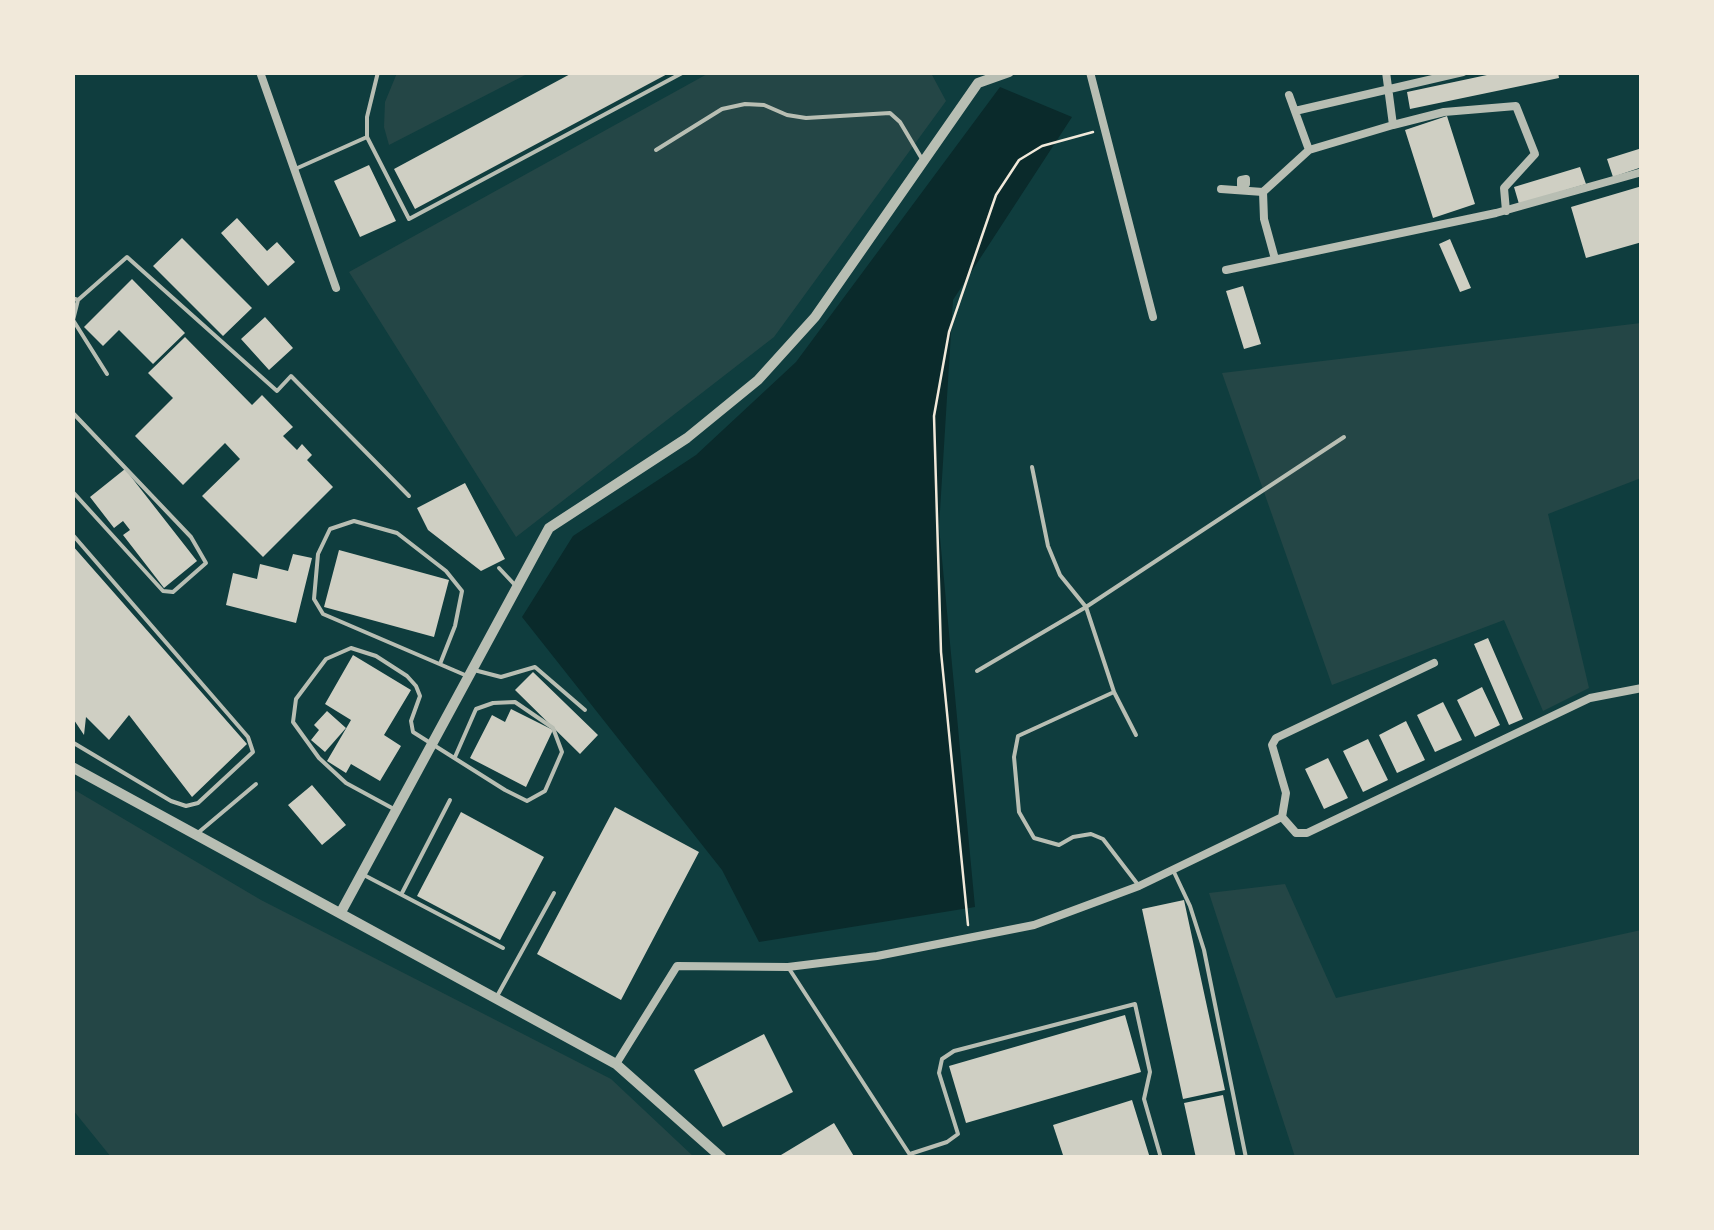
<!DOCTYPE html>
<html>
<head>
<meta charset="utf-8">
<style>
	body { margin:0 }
	#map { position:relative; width:1714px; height:1230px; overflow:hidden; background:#0f3d3e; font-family:Overpass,sans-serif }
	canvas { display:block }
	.frame { position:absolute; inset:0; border:75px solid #f1e9da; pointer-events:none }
</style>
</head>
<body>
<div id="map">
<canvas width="1714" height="1230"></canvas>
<div class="frame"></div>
</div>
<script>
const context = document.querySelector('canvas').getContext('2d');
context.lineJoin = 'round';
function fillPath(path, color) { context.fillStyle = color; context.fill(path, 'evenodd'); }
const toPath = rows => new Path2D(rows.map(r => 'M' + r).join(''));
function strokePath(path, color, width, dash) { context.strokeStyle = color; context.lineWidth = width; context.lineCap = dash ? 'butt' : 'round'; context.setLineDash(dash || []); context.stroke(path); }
fillPath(toPath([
	[397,73,397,72,529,73,389,145,384,127,385,102],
	[709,73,931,73,946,101,774,337,516,537,349,272],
	[1641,323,1641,478,1548,514,1589,688,1543,711,1504,620,1332,685,1222,373],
	[73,789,261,900,611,1079,694,1157,111,1157,73,1110],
	[1285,884,1336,998,1641,930,1641,1157,1295,1157,1209,893]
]), '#244646');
fillPath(toPath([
	[1000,87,1072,117,953,300,939,527,975,907,759,942,722,870,522,617,573,536,696,455,796,362]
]), '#0a2a2b');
fillPath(toPath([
	[574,72,671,72,415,209,394,169],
	[1501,72,1558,72,1559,78,1410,109,1407,92],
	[1447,116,1475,204,1433,218,1405,130],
	[1642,148,1642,167,1613,177,1607,159],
	[369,165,396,221,360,237,334,181],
	[1580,167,1586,184,1519,204,1514,187],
	[1642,186,1642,242,1586,258,1571,207],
	[237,218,267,251,277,242,295,262,268,286,221,233],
	[182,238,252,308,223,336,153,266],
	[1450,239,1471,288,1460,292,1439,244],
	[132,279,185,333,153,364,119,330,103,346,84,327],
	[1243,286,1261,344,1244,349,1226,291],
	[265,317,293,348,269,370,241,339],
	[185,337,252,405,262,395,293,427,283,436,297,450,302,444,312,455,307,460,333,487,263,557,202,496,240,459,225,443,183,485,135,436,173,398,148,373],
	[125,469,197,561,164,588,123,535,130,530,123,521,114,528,90,497],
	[465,483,505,559,481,571,428,530,417,508],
	[72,545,247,744,192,797,129,715,109,740,86,717,84,735,72,717],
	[339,550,449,580,434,637,324,607],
	[293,554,312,558,296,623,226,605,233,573,257,579,260,564,288,571],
	[1488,638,1523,719,1509,725,1474,644],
	[353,655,411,690,384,735,401,746,380,781,351,764,346,773,327,761,351,720,325,704],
	[533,672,598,735,580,754,515,690],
	[1482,687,1500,725,1475,737,1457,700],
	[1443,702,1462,740,1435,752,1417,715],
	[511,709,553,730,526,787,470,758,492,715,505,722],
	[327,711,346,728,325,752,311,740,319,730,314,725],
	[1406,721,1425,760,1397,773,1379,735],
	[1368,739,1388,780,1363,792,1343,751],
	[1328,758,1348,798,1324,809,1305,769],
	[312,785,346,825,322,845,288,805],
	[615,807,699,852,621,1000,537,954],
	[461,812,544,857,500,940,417,896],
	[1184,900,1225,1090,1183,1099,1142,909],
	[1125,1015,1141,1072,966,1123,949,1066],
	[764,1034,793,1092,723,1127,694,1070],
	[1223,1095,1236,1158,1196,1158,1184,1103],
	[1132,1100,1150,1158,1064,1158,1053,1125],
	[834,1123,855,1158,776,1158]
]), '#cfcfc3');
strokePath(toPath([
	[968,925,941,652,934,416,949,332,996,195,1019,160,1042,146,1093,132]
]), '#f1e9da', 2.5);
strokePath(toPath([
	[367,137,367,117,378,72],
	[656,150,722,109,745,104,764,105,787,115,806,118,890,113,900,122,922,159],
	[293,170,367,137,409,219,684,72],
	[72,298,78,300,73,320,107,374],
	[78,300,127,257,277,391,291,376,409,496],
	[72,412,191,537,206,563,173,592,163,591,72,491],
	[1032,467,1048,546,1060,575,1086,607,1114,692,1136,735],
	[72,534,248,737,253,752,198,803,186,806,171,801,72,742],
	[499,568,514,584],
	[440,664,455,626,462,591,446,571,397,533,354,521,330,529,318,554,314,599,323,614,465,675],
	[474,670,501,677,535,667,585,710],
	[977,671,1086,607,1344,437],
	[1114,692,1018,736,1014,757,1019,812,1034,838,1059,845,1073,837,1091,834,1103,839,1139,886],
	[392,808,346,783,319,758,293,722,296,699,326,659,351,648,376,656,407,676,416,686,420,696,411,721,413,732,505,790,527,801,545,791,562,752,553,728,515,702,493,703,476,709,455,757],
	[199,832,256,784],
	[1173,870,1190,906,1204,950,1246,1158],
	[362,874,503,948],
	[402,893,450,800],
	[788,967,912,1158],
	[496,998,554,893],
	[910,1154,947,1142,958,1134,939,1073,942,1059,954,1051,1135,1004,1150,1072,1144,1099,1161,1158]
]), '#b8beb3', 4);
strokePath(toPath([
	[260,72,336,288],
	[1090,72,1153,317],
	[1289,95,1309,150],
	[1295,111,1463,72],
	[1393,125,1444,112,1516,106,1535,154,1504,188,1506,211],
	[1246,179,1246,184,1241,185,1241,180,1246,179],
	[1221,189,1263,192],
	[1275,259,1264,219,1263,192,1309,150,1393,125,1386,72],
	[1226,270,1496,213,1642,172],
	[1282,817,1296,833,1307,833,1590,698,1642,688],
	[1282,817,1286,793,1272,745,1276,738,1434,663],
	[616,1064,677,966,788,967,877,956,1034,925,1139,886,1282,817]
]), '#b8beb3', 8);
strokePath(toPath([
	[72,767,616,1064,722,1158],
	[341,912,549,528,687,438,758,380,815,317,978,83,1009,72]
]), '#b8beb3', 10);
</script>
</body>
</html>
